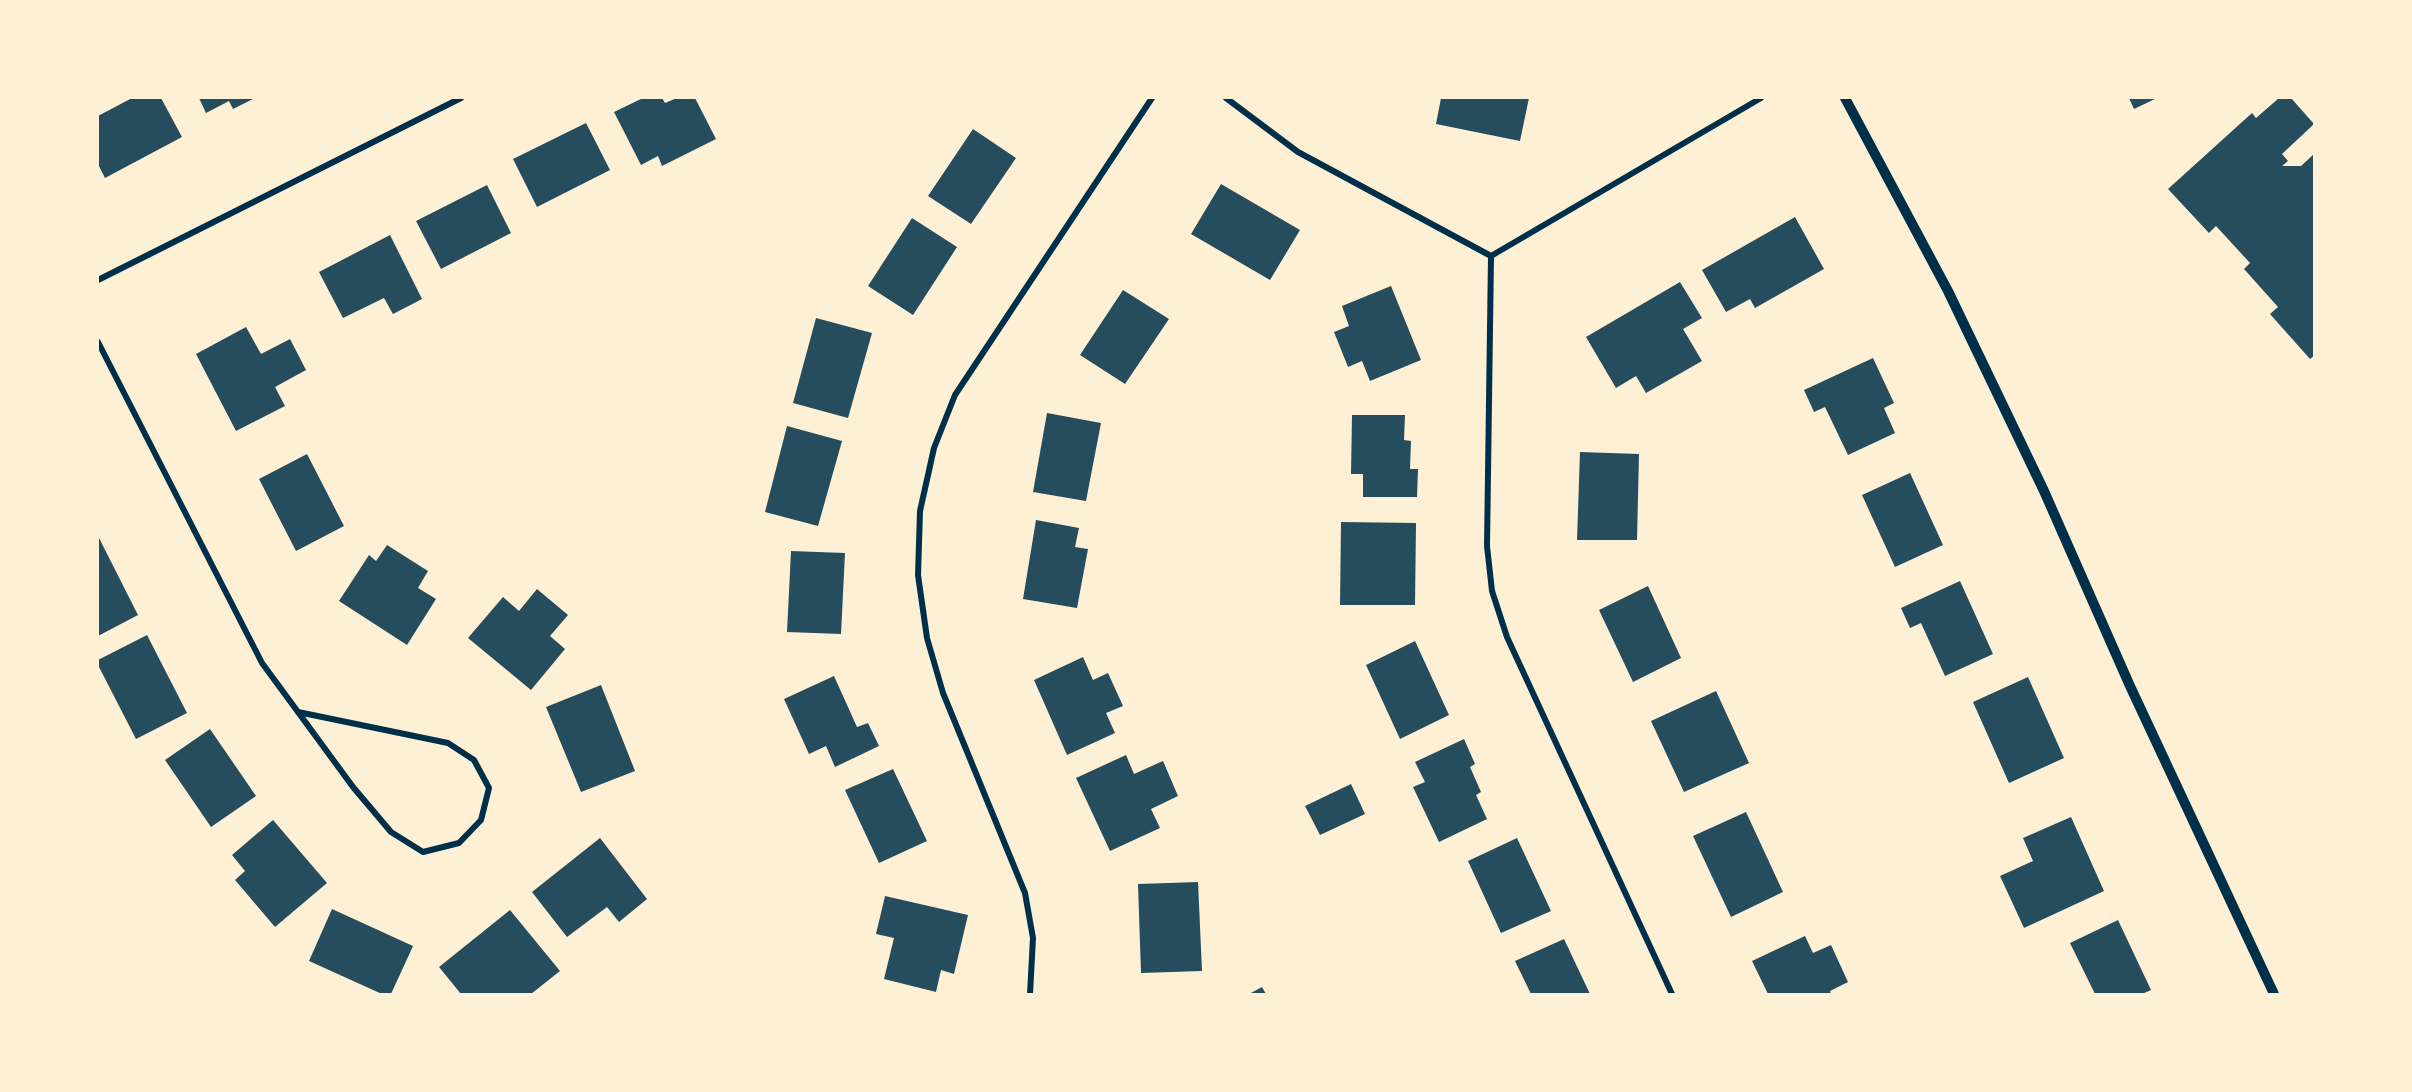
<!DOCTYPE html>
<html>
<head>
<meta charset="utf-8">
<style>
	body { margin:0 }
	#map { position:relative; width:2412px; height:1092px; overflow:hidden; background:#fdf0d5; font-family:Helvetica,sans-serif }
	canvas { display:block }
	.frame { position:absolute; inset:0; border:99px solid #fdf0d5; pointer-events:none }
</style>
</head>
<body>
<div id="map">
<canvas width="2412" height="1092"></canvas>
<div class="frame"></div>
</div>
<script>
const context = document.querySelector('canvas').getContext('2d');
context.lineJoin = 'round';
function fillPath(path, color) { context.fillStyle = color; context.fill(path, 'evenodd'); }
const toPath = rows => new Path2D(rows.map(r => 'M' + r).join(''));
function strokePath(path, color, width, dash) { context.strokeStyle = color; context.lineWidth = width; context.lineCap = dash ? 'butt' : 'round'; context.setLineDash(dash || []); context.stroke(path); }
fillPath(toPath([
	[132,98,161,98,182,137,105,178,98,164,98,116],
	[199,98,255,98,233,109,229,101,206,113],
	[643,98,662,98,665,103,677,98,695,98,716,139,662,166,658,156,641,165,614,112],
	[1441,98,1529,98,1520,141,1436,124],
	[2129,98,2157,98,2134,109],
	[2279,98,2291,98,2314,124,2282,154,2288,161,2282,166,2301,166,2314,154,2314,356,2310,359,2270,314,2278,307,2244,269,2250,263,2216,226,2209,233,2168,189,2252,113,2256,118],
	[586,123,610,170,537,207,513,159],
	[973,129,1016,158,971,224,928,196],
	[1221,184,1300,230,1270,280,1191,234],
	[487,185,511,233,441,269,416,221],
	[1795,217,1824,269,1755,308,1750,299,1726,312,1702,270],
	[912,218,957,247,913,315,868,286],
	[390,235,422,299,393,314,384,298,343,318,319,272],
	[1680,282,1702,318,1683,329,1702,361,1646,393,1636,376,1616,388,1586,337],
	[1391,286,1421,360,1370,381,1362,361,1348,367,1334,332,1349,326,1342,306],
	[1123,290,1169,319,1125,384,1080,355],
	[816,318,872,333,848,418,793,403],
	[246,327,261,354,290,339,306,370,275,387,285,406,236,431,196,354],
	[1873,358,1894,403,1884,408,1895,433,1848,455,1825,407,1814,412,1804,390],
	[1047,413,1101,423,1086,501,1033,492],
	[1352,415,1405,415,1404,440,1411,441,1410,469,1418,469,1417,497,1363,497,1363,474,1351,474],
	[787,426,842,441,818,526,765,512],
	[1580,452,1639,454,1637,540,1577,540],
	[307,454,344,526,296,551,259,479],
	[1910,473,1943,545,1895,567,1862,495],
	[1036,520,1079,528,1075,547,1088,549,1077,608,1023,599],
	[1341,522,1416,523,1415,605,1340,605],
	[98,536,138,615,98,636],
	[387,545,428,571,418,588,436,599,407,645,339,601,369,555,376,561],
	[791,551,845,553,841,634,787,632],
	[1960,581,1993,654,1945,676,1921,623,1910,628,1901,608],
	[1648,586,1681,658,1633,682,1599,610],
	[537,589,568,615,550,636,565,649,531,690,468,638,503,597,519,611],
	[147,635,187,713,136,739,98,665,98,660],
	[1415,641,1449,715,1400,739,1366,665],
	[1083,657,1093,680,1108,673,1123,706,1106,713,1115,733,1067,755,1034,680],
	[834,676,857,727,868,723,879,746,835,767,826,746,809,754,784,699],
	[2028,677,2064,758,2009,783,1973,702],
	[601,685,635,771,581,792,546,707],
	[1716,691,1749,763,1684,792,1651,721],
	[210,729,256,796,211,827,165,760],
	[1464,739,1475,764,1470,767,1481,792,1476,795,1487,819,1439,842,1413,787,1425,782,1415,762],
	[1126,755,1134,774,1163,761,1178,796,1151,809,1160,828,1110,851,1076,778],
	[893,769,927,841,879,863,845,790],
	[1351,784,1365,814,1320,835,1305,806],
	[1746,812,1783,892,1731,917,1693,836],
	[2071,817,2104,891,2024,928,2000,876,2033,861,2023,838],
	[273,820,327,883,275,927,235,880,245,871,232,855],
	[600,838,647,899,619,922,607,907,567,937,532,892],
	[1517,838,1551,911,1501,933,1468,861],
	[1198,882,1202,971,1141,973,1138,884],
	[885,896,968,915,954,974,941,970,936,992,884,979,894,938,876,934],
	[332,909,413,946,391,994,382,994,309,961],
	[510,910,560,971,531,994,461,994,439,967],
	[2118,920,2151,990,2142,994,2095,994,2070,943],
	[1805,936,1813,953,1831,945,1848,982,1830,991,1831,994,1768,994,1752,961],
	[1564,939,1590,994,1531,994,1515,961],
	[1262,987,1266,994,1249,994]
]), '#264d5e');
strokePath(toPath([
	[1226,98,1298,152,1491,256],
	[1491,256,1487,546,1492,591,1507,637,1672,994],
	[1491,256,1761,98],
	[98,280,461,98],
	[98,342,262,663,298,712,353,787,391,832,423,852,459,843,481,820,489,788,474,760,448,743,298,712],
	[1030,994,1033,938,1025,893,943,693,927,638,918,575,920,511,934,448,955,395,1152,98]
]), '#003049', 6);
strokePath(toPath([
	[1845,98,1948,291,2044,491,2130,686,2274,994]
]), '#003049', 10);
</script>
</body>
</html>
